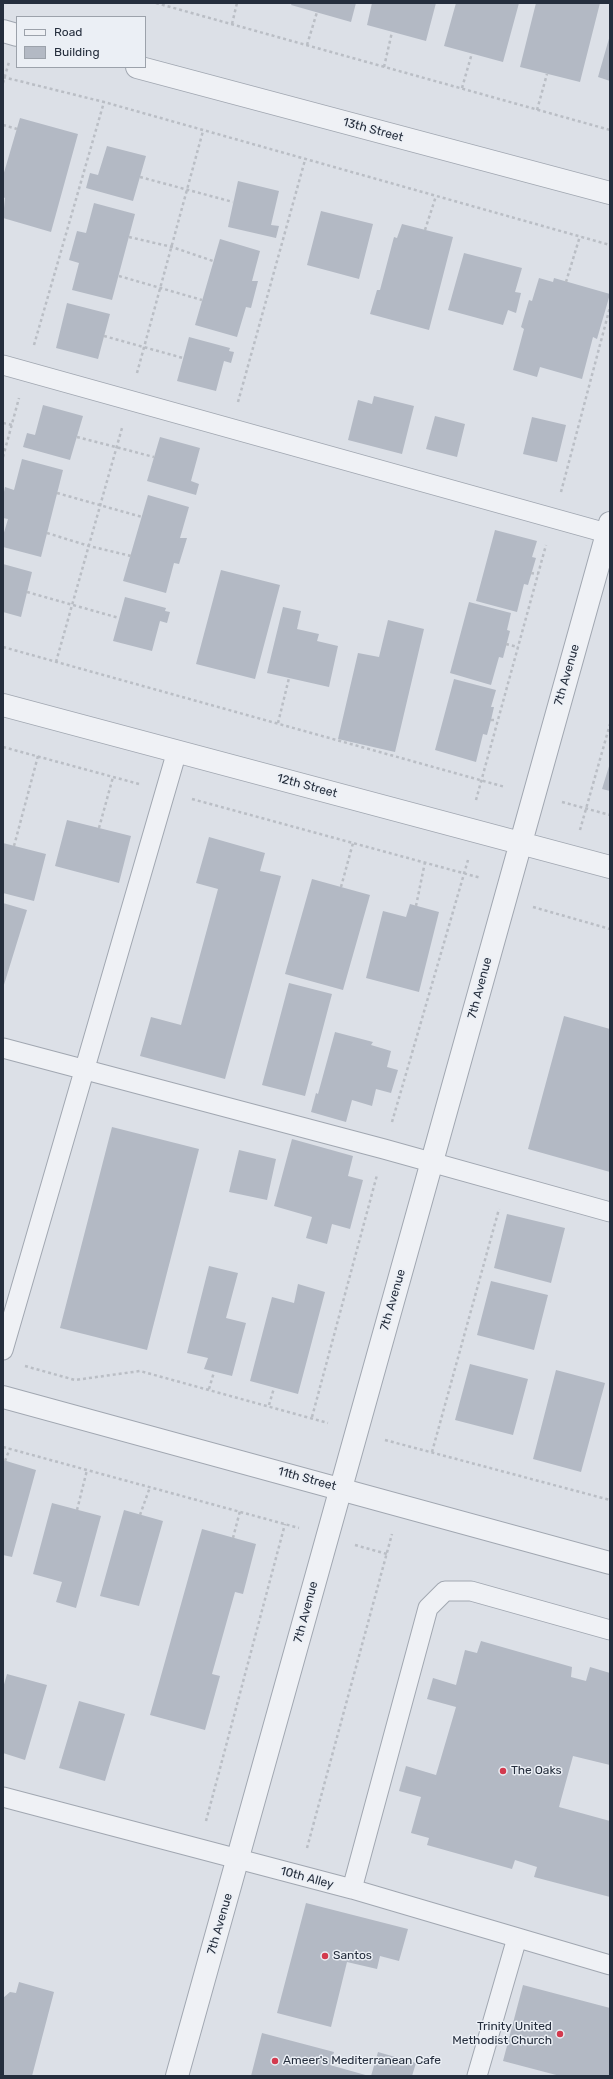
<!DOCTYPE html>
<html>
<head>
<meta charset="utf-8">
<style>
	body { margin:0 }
	#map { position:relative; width:613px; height:2079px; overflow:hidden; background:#dce0e7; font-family:Rubik,sans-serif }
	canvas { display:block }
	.frame { position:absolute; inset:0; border:4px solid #252e3d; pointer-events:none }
	.legend { position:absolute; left:16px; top:16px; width:130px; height:52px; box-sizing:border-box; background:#ebeff5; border:1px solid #9ca2ab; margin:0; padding:5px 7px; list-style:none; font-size:12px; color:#252e3d }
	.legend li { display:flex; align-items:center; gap:8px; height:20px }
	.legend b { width:20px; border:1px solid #9ca2ab }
</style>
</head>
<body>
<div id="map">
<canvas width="613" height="2079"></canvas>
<div class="frame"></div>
<ul class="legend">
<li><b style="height:5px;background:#eff1f5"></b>Road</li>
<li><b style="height:11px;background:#b3b9c4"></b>Building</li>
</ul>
</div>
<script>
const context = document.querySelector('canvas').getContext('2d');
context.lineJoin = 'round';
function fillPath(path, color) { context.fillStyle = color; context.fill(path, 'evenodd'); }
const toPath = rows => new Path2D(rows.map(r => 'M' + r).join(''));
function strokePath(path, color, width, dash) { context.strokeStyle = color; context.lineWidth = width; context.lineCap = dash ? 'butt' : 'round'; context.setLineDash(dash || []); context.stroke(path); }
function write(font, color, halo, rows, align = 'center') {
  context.font = font + ' Rubik,sans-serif'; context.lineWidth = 3; context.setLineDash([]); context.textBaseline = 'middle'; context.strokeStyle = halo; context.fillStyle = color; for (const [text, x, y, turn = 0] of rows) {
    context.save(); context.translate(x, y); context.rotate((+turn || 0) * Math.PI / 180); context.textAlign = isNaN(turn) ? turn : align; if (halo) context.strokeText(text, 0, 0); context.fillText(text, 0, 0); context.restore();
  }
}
fillPath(toPath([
	[292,3,356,3,351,22,291,5],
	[372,3,436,3,426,41,367,25],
	[456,3,519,3,503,62,444,46],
	[536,3,600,3,580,82,520,67],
	[610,35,610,81,598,77],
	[20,118,78,134,51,232,3,218,5,198,3,197,3,176],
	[107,146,146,156,133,201,86,188,90,173,98,175],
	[238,181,279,191,271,225,279,226,276,238,228,227],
	[94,203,135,214,112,300,72,290,79,263,69,260,77,231,86,233],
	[321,211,373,224,359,279,307,265],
	[402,224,453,237,429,330,370,314,377,290,380,290,394,237,397,238],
	[220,239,260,251,252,281,258,281,251,308,246,307,237,337,195,325],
	[464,253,522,268,515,292,521,293,516,313,508,310,503,325,448,310],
	[539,278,553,282,554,278,610,294,597,339,593,337,582,379,540,367,537,377,513,370,524,329,521,327,529,300,532,301],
	[67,303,110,314,98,359,56,348],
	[189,337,230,348,229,351,234,352,231,363,224,361,216,391,177,381],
	[374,396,414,406,402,454,348,440,358,400,372,404],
	[43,405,83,416,70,460,23,447,27,433,35,435],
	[435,416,465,424,457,457,426,449],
	[532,417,566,425,557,462,523,454],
	[160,437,200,448,191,481,199,484,196,495,147,481],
	[22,459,63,470,41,557,3,547,3,536,8,519,3,518,3,497,5,487,14,490],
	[148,495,189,507,180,538,187,538,179,564,174,563,166,593,123,581],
	[495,530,537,541,532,557,536,558,528,585,524,584,517,612,476,601],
	[3,564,32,572,21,617,3,612],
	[221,570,280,585,255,679,196,664],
	[125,597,166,608,165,611,170,612,167,623,160,621,152,651,113,641],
	[469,602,511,613,507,630,510,631,503,658,499,657,491,685,450,673],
	[283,607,301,611,297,629,319,634,317,641,338,646,329,687,267,673],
	[388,620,424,629,395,752,338,739,358,653,379,657],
	[454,679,496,690,491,707,494,707,491,720,487,735,483,734,476,762,435,750],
	[610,763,610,791,602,789],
	[67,820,131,836,119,883,55,866],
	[209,837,265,853,260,871,281,876,225,1079,140,1056,151,1017,181,1025,218,889,196,883],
	[3,843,46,854,34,901,3,893],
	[312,879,370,895,343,990,285,974],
	[3,903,27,910,3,988],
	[410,904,439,912,419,992,366,978,383,911,406,917],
	[289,983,332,994,305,1096,262,1085],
	[564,1016,610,1029,610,1172,528,1149],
	[335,1032,373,1042,371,1045,391,1051,387,1067,398,1070,391,1093,376,1089,372,1106,352,1100,346,1122,311,1112,316,1093,318,1094],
	[112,1127,199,1149,147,1350,60,1328],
	[292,1139,353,1156,348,1176,363,1180,350,1229,332,1224,327,1244,306,1238,312,1217,274,1206],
	[239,1150,276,1159,267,1200,229,1192],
	[507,1214,565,1228,551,1283,494,1268],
	[209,1266,238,1273,226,1318,246,1323,232,1376,204,1369,208,1358,187,1353],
	[491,1281,548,1295,534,1350,477,1335],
	[298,1284,325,1292,298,1394,250,1381,272,1297,294,1303],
	[470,1364,528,1379,513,1435,455,1420],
	[556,1370,605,1383,581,1472,533,1459],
	[3,1460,36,1470,12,1557,3,1555],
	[52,1503,101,1516,76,1608,56,1602,62,1582,33,1574],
	[124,1510,163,1521,139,1606,100,1596],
	[202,1529,256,1544,243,1594,235,1592,212,1674,220,1676,205,1730,150,1715],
	[481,1641,572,1667,571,1677,586,1681,590,1667,610,1673,610,1765,573,1756,559,1807,610,1821,610,1897,534,1877,537,1867,515,1860,512,1869,427,1845,429,1838,411,1833,421,1797,399,1791,406,1766,436,1775,456,1707,427,1699,433,1678,456,1685,465,1650,477,1653],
	[7,1674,47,1685,25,1760,3,1753,3,1688],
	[79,1701,125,1714,105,1781,59,1768],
	[306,1903,408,1929,399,1961,380,1956,377,1969,347,1962,331,2027,277,2013],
	[19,1982,54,1992,32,2076,3,2076,3,1998,10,1992,16,1993],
	[523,1985,610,2008,610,2076,560,2076,503,2061],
	[262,2033,334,2052,330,2065,369,2076,251,2076],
	[378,2052,416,2063,412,2076,371,2076]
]), '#b3b9c4');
const lane = toPath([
	[3,365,610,534],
	[3,1048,384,1149,610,1212],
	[3,1350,177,751],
	[3,1797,352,1889,610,1965],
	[352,1889,428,1608,445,1591,471,1591,610,1630],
	[477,2076,517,1938]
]);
const street = toPath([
	[3,31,17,35],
	[137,67,610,193],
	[3,705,610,867],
	[3,1397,610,1563],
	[177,2076,610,523]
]);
strokePath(lane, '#a1a7b1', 21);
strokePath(street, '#a1a7b1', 24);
strokePath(toPath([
	[156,3,610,130],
	[232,24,237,3],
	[307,45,317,12],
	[384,67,392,32],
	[3,77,104,102,610,245],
	[3,83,9,62],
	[462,88,472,53],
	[537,110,547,74],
	[3,125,17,129],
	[140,177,233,202],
	[425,230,436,196],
	[129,237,172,247,213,261],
	[119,276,202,300],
	[566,282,580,236],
	[104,336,183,358],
	[34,345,104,102],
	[137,373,203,131],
	[238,402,305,160],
	[3,423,12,425],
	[77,437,154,457],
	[3,457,19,398],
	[561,492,610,307],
	[57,493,142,517],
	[47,533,89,546,131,556],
	[531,573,538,574],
	[27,592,119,618],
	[506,644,518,647],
	[3,647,505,787],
	[56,662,122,428],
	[491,720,497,720],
	[278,723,289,678],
	[3,747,139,784],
	[192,799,481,878],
	[476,800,546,545],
	[562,802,610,815],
	[99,828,113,777],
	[580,830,610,724],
	[14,846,38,756],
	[341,887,353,843],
	[416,906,425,862],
	[533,907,610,929],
	[392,1122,468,860],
	[25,1366,75,1380,140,1371,328,1423],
	[209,1389,214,1372],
	[269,1405,274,1388],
	[312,1417,377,1175],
	[385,1440,610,1500],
	[3,1447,299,1528],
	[432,1452,499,1209],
	[5,1461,10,1448],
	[77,1510,87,1470],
	[140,1515,150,1487],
	[233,1538,240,1511],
	[355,1545,387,1554],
	[206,1821,285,1524],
	[307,1848,392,1534]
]), '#babec5', 2.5, [3, 3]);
strokePath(lane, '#eff1f5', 19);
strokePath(street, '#eff1f5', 22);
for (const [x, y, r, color] of [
	[503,1771,4,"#d33a4e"],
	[325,1956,4,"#d33a4e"],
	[560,2034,4,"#d33a4e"],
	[275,2061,4,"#d33a4e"]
]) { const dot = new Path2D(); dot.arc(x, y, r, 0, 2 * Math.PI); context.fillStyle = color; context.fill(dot); strokePath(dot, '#ebeff5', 1.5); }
write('12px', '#252e3d', '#ebeff5', [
	["13th Street",373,130,15],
	["7th Avenue",567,675,-74],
	["12th Street",307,786,15],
	["7th Avenue",480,988,-75],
	["7th Avenue",393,1300,-74],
	["11th Street",307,1479,15],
	["7th Avenue",306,1612,-75],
	["10th Alley",307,1878,15],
	["7th Avenue",220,1924,-74]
]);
write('12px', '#252e3d', '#ebeff5', [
	["The Oaks",511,1771],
	["Santos",333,1956],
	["Trinity United",552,2027,"right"],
	["Methodist Church",552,2041,"right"],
	["Ameer's Mediterranean Cafe",283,2061]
], 'left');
</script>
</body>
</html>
